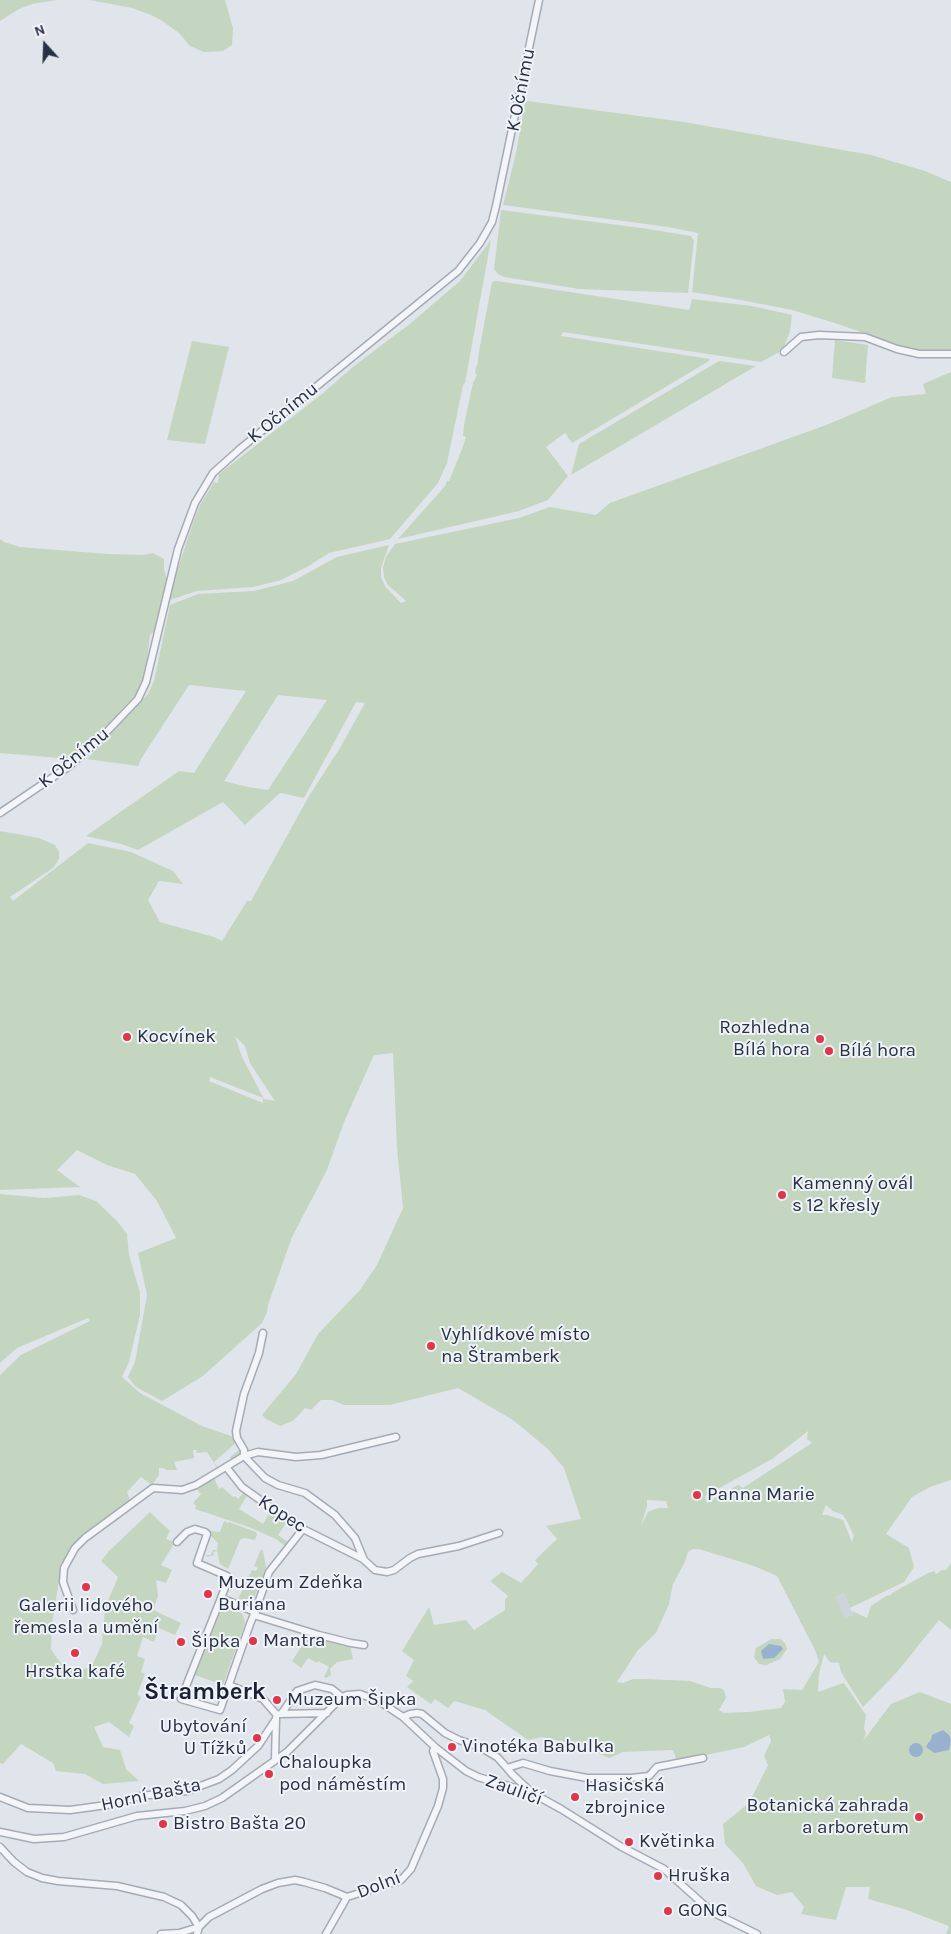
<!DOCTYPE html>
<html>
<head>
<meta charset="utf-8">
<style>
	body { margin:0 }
	#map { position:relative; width:951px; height:1934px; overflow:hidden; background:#e0e4eb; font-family:Karla,sans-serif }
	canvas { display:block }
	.north { position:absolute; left:20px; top:20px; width:50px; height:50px; -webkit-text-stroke:4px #f0f3f8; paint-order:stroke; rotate:340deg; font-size:14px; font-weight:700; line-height:20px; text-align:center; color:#273144 }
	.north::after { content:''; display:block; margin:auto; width:18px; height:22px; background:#273144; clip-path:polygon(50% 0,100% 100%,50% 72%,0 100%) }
</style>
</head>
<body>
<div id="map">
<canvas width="951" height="1934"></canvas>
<div class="north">N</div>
</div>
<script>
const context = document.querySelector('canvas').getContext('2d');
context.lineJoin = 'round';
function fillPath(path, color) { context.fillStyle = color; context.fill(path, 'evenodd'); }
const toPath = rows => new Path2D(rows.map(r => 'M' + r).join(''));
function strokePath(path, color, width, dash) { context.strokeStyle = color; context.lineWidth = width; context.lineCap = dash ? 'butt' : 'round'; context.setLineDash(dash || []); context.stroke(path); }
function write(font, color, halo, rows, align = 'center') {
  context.font = font + ' Karla,sans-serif'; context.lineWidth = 4; context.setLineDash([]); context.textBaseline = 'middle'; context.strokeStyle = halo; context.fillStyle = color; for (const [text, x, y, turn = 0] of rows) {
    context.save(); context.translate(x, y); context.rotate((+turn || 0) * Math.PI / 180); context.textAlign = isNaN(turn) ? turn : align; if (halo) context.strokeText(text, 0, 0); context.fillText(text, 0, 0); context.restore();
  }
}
fillPath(toPath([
	[844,1593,853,1615,845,1619,836,1597]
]), '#ced3dd');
fillPath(toPath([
	[0,0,57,0,32,4,19,9,0,21],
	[90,0,225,0,233,28,232,45,223,51,204,52,190,46,179,33,161,20,151,15,132,8],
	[527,101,684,122,871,155,925,171,951,182,951,351,915,351,841,325,792,310,741,300,692,292,698,233,668,227,503,205,516,153,525,103],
	[501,210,642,228,691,236,694,241,688,293,579,289,504,277,498,274,494,269],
	[491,240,465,383,463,385,447,463,438,483,390,539,329,553,307,567,281,580,253,587,197,591,170,600,175,577,194,520,200,505,214,482,218,483,219,474,322,394,354,366,411,323,460,281],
	[497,281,689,310,692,299,752,306,792,315,790,331,783,350,761,362,563,332,561,336,710,359,709,361,572,443,565,433,546,447,568,476,548,500,519,511,398,539,445,486,447,481,449,481,462,449,466,437,463,436,464,425,473,383,477,375,475,373,476,367,478,363,478,357,492,282],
	[835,340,868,345,865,383,832,378],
	[192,341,229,347,205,444,167,440],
	[719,361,756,366,571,475,579,444],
	[951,372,951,1480,930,1487,912,1497,886,1534,909,1548,914,1567,904,1582,850,1608,844,1593,836,1597,845,1618,853,1615,852,1611,867,1618,871,1606,886,1596,891,1595,892,1593,928,1573,934,1571,936,1574,942,1570,946,1570,951,1563,951,1630,939,1620,897,1672,863,1707,841,1672,839,1663,830,1662,824,1654,819,1674,818,1692,844,1683,866,1715,864,1728,866,1734,863,1741,891,1704,920,1692,951,1704,951,1934,946,1934,949,1926,904,1909,868,1899,870,1887,846,1887,836,1920,801,1914,804,1907,792,1892,777,1895,756,1886,743,1863,725,1844,723,1824,749,1803,768,1765,764,1756,771,1741,769,1735,744,1747,677,1761,673,1750,623,1752,609,1758,580,1745,541,1737,528,1740,485,1710,454,1701,448,1708,435,1699,431,1704,407,1687,413,1681,406,1676,414,1660,402,1651,429,1607,434,1625,466,1620,474,1630,505,1610,505,1600,508,1596,490,1581,502,1572,521,1583,538,1564,535,1560,557,1539,546,1526,581,1519,564,1468,548,1449,513,1420,458,1388,390,1405,344,1405,332,1400,321,1400,311,1410,305,1408,293,1421,280,1426,266,1419,262,1415,296,1374,318,1334,360,1290,377,1265,403,1208,397,1148,393,1053,374,1055,344,1122,327,1170,292,1237,268,1305,267,1312,262,1323,203,1376,162,1401,136,1387,128,1377,135,1362,147,1295,138,1253,176,1238,157,1201,135,1174,107,1165,77,1150,57,1170,80,1187,0,1190,0,831,39,838,55,845,59,852,59,859,53,868,10,897,13,901,88,843,131,852,173,871,183,884,159,881,148,900,160,922,214,937,222,941,247,901,251,901,309,796,340,748,365,703,356,702,304,798,280,793,245,825,223,802,138,850,121,844,86,836,179,771,194,773,246,691,189,685,141,759,138,766,87,759,148,694,154,681,170,605,198,594,254,591,293,581,337,557,389,545,381,568,381,577,385,586,401,603,406,601,387,584,384,577,383,567,386,557,395,544,519,518,550,507,596,515,610,503,829,424,892,397,926,394,923,384],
	[278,695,327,700,268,790,248,787,224,781],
	[235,1036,245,1046,250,1063,275,1101,264,1099,242,1057],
	[210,1077,263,1098,263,1103,209,1081],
	[808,1431,807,1439,812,1443,743,1488,738,1485,707,1503,705,1496,772,1459],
	[647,1500,666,1501,668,1508,658,1508,648,1512,641,1526,647,1506],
	[826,1505,833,1511,843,1515,848,1523,854,1536,852,1542,843,1520,827,1515,822,1515],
	[693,1549,699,1549,754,1566,777,1576,815,1650,819,1662,802,1690,783,1689,785,1702,781,1708,749,1712,724,1713,719,1710,726,1698,724,1690,720,1688,711,1688,690,1681,645,1679,633,1679,623,1683,617,1682,638,1650,656,1633,669,1604,673,1584,685,1562,688,1552],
	[0,539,4,542,20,547,108,554,143,555,153,553,164,559,164,570,167,579,155,631,150,635,145,677,142,684,137,693,110,722,71,759,0,753],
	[0,1194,44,1198,79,1195,96,1201,117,1221,127,1234,129,1255,140,1293,140,1315,129,1362,122,1377,140,1393,202,1426,237,1438,238,1441,214,1462,219,1469,232,1460,230,1457,243,1447,244,1454,220,1472,207,1452,197,1453,196,1450,193,1450,194,1458,174,1462,177,1470,166,1470,163,1468,159,1468,159,1475,152,1485,141,1477,127,1492,131,1503,73,1546,61,1568,52,1624,51,1649,59,1661,68,1668,77,1670,85,1669,93,1664,102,1644,105,1608,118,1577,101,1561,109,1551,150,1512,170,1531,166,1539,175,1542,161,1565,172,1570,166,1583,156,1580,158,1596,153,1610,181,1623,175,1635,159,1628,154,1642,143,1637,137,1656,145,1659,141,1672,145,1674,137,1695,141,1697,129,1723,134,1726,129,1737,109,1722,94,1727,103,1747,120,1750,126,1769,139,1781,103,1784,85,1774,56,1771,53,1763,21,1744,3,1764,0,1763,0,1375,21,1355,90,1321,88,1318,17,1348,0,1363],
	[214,1478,219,1489,222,1487,233,1497,235,1496,238,1499,245,1491,248,1494,239,1509,263,1524,271,1511,287,1522,278,1535,288,1542,285,1546,276,1539,249,1527,195,1509,196,1506,193,1503,201,1494,195,1487],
	[224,1521,227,1522,227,1524,229,1522,256,1532,257,1535,255,1540,244,1538,240,1540,228,1569,220,1564,217,1551,213,1552,214,1555,207,1557,206,1555,211,1555,213,1550,217,1550,218,1543,209,1534,211,1531,220,1532],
	[261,1549,263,1551,266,1567,253,1601,249,1603,241,1603,238,1599,252,1570,256,1571,258,1568,254,1566],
	[226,1604,237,1609,243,1615,245,1623,223,1685,195,1675,223,1606],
	[309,1635,350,1646,353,1659,337,1662,330,1669,331,1675,326,1678,324,1677,329,1667,318,1661,317,1663,308,1658,301,1668,292,1661],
	[771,1639,780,1639,785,1643,787,1649,780,1659,766,1665,759,1664,754,1657,756,1648]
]), '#c5d6c0');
fillPath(toPath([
	[769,1644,781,1646,783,1649,774,1658,763,1659,761,1651],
	[943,1730,949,1735,951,1740,949,1750,934,1753,926,1747,928,1743,931,1740,932,1735],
	'909 1750a7 7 0 1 1 14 0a7 7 0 1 1-14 0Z'
]), '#97b1cf');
const minor = toPath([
	[784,352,801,337,819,335,865,337,897,349,919,354,951,354],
	[0,813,68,767,97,742,138,699,146,682,178,549,195,503,213,473,241,448,458,271,480,243,492,222,496,206,539,0],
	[227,1468,242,1487,263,1502,303,1529,363,1559,375,1570,387,1572,394,1570,410,1558,418,1554,459,1546,499,1533],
	[303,1529,269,1572,255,1612,250,1624,220,1710,181,1699,221,1598,255,1612,257,1616,319,1635,351,1643,364,1645],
	[177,1542,187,1532,195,1529,205,1532,207,1534,197,1563,227,1576,228,1580,221,1598],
	[364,1560,355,1538,335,1515,305,1493,278,1485,265,1478,244,1456,258,1452,296,1457,321,1455,396,1437],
	[73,1610,63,1582,64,1568,75,1548,85,1538,153,1488,182,1490,196,1485,244,1456,244,1450,237,1438,236,1431,244,1394,259,1353,263,1333],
	[229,1685,263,1699,276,1714],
	[282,1713,297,1691,315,1685,332,1689,342,1697],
	[280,1714,327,1713],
	[403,1717,410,1714,417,1713,422,1714,445,1733,459,1740,480,1747,497,1757,507,1768,523,1763,550,1771,587,1778,631,1778,649,1776,657,1767,703,1758],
	[275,1760,276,1718],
	[507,1768,512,1774,531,1792],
	[0,1797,28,1808,70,1810,114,1804,140,1796,187,1791,219,1779,232,1770,258,1746,276,1719],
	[0,1832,34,1839,64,1837,137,1816,185,1811,205,1806,222,1798,287,1752,342,1697,347,1695,360,1694,379,1701,403,1717,435,1747,466,1771,478,1777,532,1793,561,1809,620,1846,664,1869,712,1912,757,1934],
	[0,1847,14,1862,27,1872,42,1878,58,1881,117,1886,164,1897,181,1905,192,1916,199,1927,197,1934],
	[161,1934,179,1933,199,1927,209,1917,262,1889,278,1883,295,1880,304,1882,325,1888,347,1897,401,1880,411,1869,438,1806,443,1788,443,1779,433,1751,435,1747],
	[326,1934,347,1897]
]);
strokePath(minor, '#a5abb6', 9);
strokePath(minor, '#f4f5f9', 6);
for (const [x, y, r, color] of [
	[127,1037,5,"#de374c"],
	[820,1039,5,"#de374c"],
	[829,1051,5,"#de374c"],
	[782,1195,5,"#de374c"],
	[431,1346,5,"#de374c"],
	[697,1495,5,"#de374c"],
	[86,1587,5,"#de374c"],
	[208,1594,5,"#de374c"],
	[253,1641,5,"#de374c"],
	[181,1642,5,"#de374c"],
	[75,1653,5,"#de374c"],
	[277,1700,5,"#de374c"],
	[257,1738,5,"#de374c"],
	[452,1747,5,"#de374c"],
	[269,1774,5,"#de374c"],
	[575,1797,5,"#de374c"],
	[919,1817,5,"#de374c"],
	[163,1824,5,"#de374c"],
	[629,1842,5,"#de374c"],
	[658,1876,5,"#de374c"],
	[668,1911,5,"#de374c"]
]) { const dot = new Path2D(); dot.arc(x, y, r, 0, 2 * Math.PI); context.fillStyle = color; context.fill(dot); strokePath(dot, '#f0f3f8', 2); }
write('19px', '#273144', '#f0f3f8', [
	["K Očnímu",521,90,-79],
	["K Očnímu",283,413,-39],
	["K Očnímu",74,758,-39],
	["Kopec",282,1514,33],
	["Zauličí",514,1790,20],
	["Horní Bašta",151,1795,-12],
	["Dolní",379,1885,-21]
]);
write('19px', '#273144', '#f0f3f8', [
	["Rozhledna",810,1028,"right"],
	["Bílá hora",810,1050,"right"],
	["Kocvínek",137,1037],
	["Bílá hora",839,1051],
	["Kamenný ovál",792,1184],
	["s 12 křesly",792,1206],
	["Vyhlídkové místo",441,1335],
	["na Štramberk",441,1357],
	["Panna Marie",707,1495],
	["Muzeum Zdeňka",218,1583],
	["Buriana",218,1605],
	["Galerii lidového",86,1606,"center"],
	["řemesla a umění",86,1628,"center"],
	["Mantra",263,1641],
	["Šipka",191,1642],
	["Hrstka kafé",75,1672,"center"],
	["Muzeum Šipka",287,1700],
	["Ubytování",247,1727,"right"],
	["U Tížků",247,1749,"right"],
	["Vinotéka Babulka",462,1747],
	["Chaloupka",279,1763],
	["pod náměstím",279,1785],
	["Hasičská",585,1786],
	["zbrojnice",585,1808],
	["Botanická zahrada",909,1806,"right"],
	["a arboretum",909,1828,"right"],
	["Bistro Bašta 20",173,1824],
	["Květinka",639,1842],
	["Hruška",668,1876],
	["GONG",678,1911]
], 'left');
write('bold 24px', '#192235', '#f0f3f8', [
	["Štramberk",205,1692]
]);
</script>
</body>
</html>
